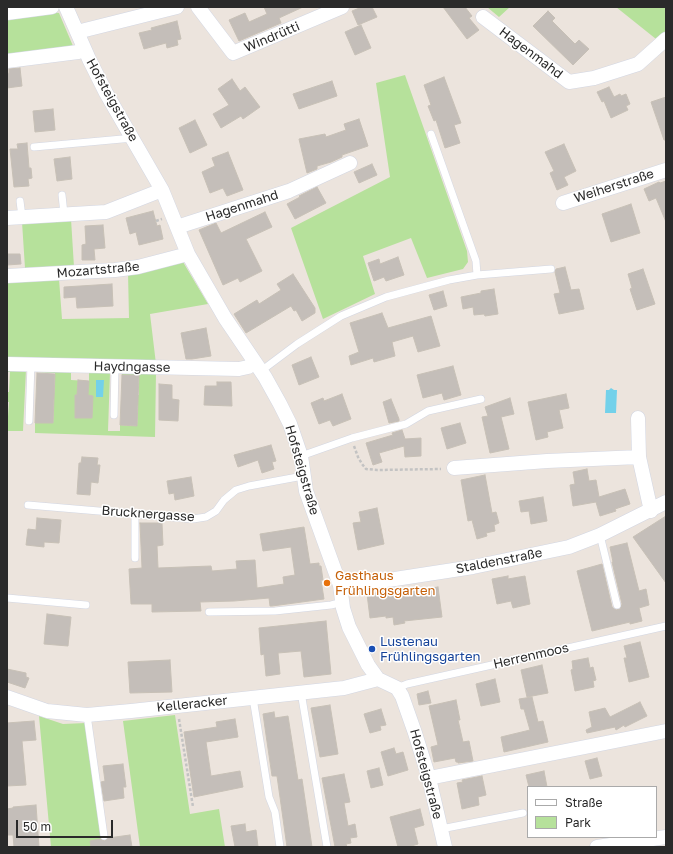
<!DOCTYPE html>
<html>
<head>
<meta charset="utf-8">
<style>
	body { margin:0 }
	#map { position:relative; width:673px; height:854px; overflow:hidden; background:#ece4dd; font-family:"Golos Text",sans-serif }
	canvas { display:block }
	.frame { position:absolute; inset:0; border:8px solid #2a2a2a; pointer-events:none }
	.legend { position:absolute; left:527px; top:786px; width:130px; height:52px; box-sizing:border-box; background:#fff; border:1px solid #aaa; margin:0; padding:5px 7px; list-style:none; font-size:12px; color:#2a2a2a }
	.legend li { display:flex; align-items:center; gap:8px; height:20px }
	.legend b { width:20px; border:1px solid #aaa }
	.scale { position:absolute; left:16px; top:820px; width:97px; height:18px; box-sizing:border-box; border:2px solid #2a2a2a; border-top:0; padding-left:5px; font-size:12px; line-height:14px; white-space:nowrap; color:#2a2a2a; -webkit-text-stroke:3px #fff; paint-order:stroke }
</style>
</head>
<body>
<div id="map">
<canvas width="673" height="854"></canvas>
<div class="frame"></div>
<ul class="legend">
<li><b style="height:5px;background:#fff"></b>Straße</li>
<li><b style="height:11px;background:#b6e19b"></b>Park</li>
</ul>
<div class="scale">50 m</div>
</div>
<script>
const context = document.querySelector('canvas').getContext('2d');
context.lineJoin = 'round';
function fillPath(path, color) { context.fillStyle = color; context.fill(path, 'evenodd'); }
const toPath = rows => new Path2D(rows.map(r => 'M' + r).join(''));
function strokePath(path, color, width, dash) { context.strokeStyle = color; context.lineWidth = width; context.lineCap = dash ? 'butt' : 'round'; context.setLineDash(dash || []); context.stroke(path); }
function write(font, color, halo, rows, align = 'center') {
  context.font = font + ' "Golos Text",sans-serif'; context.lineWidth = 3; context.setLineDash([]); context.textBaseline = 'middle'; context.strokeStyle = halo; context.fillStyle = color; for (const [text, x, y, turn = 0] of rows) {
    context.save(); context.translate(x, y); context.rotate((+turn || 0) * Math.PI / 180); context.textAlign = isNaN(turn) ? turn : align; if (halo) context.strokeText(text, 0, 0); context.fillText(text, 0, 0); context.restore();
  }
}
fillPath(toPath([
	[487,7,510,7,499,17],
	[616,7,666,7,666,39,661,43],
	[50,12,59,13,73,46,7,57,7,18],
	[405,75,467,251,468,262,463,269,427,278,411,238,363,256,375,294,323,319,291,228,390,177,376,83],
	[71,219,74,267,25,268,22,222],
	[183,262,208,304,150,314,156,364,7,359,7,281,59,279,62,319,129,318,128,273],
	[7,369,26,369,23,431,7,431,9,402,7,402,7,392,9,392,10,372,7,372],
	[71,369,71,380,89,381,89,372,110,372,108,431,120,431,120,425,137,426,138,406,136,405,137,395,139,395,139,376,122,375,122,372,156,372,155,437,35,433,35,423,53,423,54,393,55,373,37,372,37,370],
	[175,715,190,814,219,809,225,847,140,847,123,721],
	[39,716,63,724,86,723,102,847,51,847]
]), '#b6e19b');
fillPath(toPath([
	[96,380,104,380,103,397,96,397],
	[611,388,614,390,617,390,616,413,605,413,606,390,609,390]
]), '#73d1ea');
const building = toPath([
	[264,7,303,7,279,18,281,23,239,41,229,20,245,13,249,22,267,14,264,7],
	[362,7,372,7,377,17,358,25,352,11,362,7],
	[443,7,465,7,472,16,469,18,479,30,467,39,443,7],
	[548,11,555,18,552,21,575,44,579,40,589,49,573,65,533,26,548,11],
	[177,21,181,39,177,40,178,45,167,48,166,43,144,49,139,33,152,30,151,28,177,21],
	[361,25,371,48,355,55,345,32,361,25],
	[20,68,22,86,7,88,7,74,9,73,9,69,20,68],
	[444,77,461,123,454,125,460,143,445,148,436,120,434,121,428,106,431,105,424,85,444,77],
	[232,79,240,91,245,87,260,107,243,119,241,116,221,128,213,114,229,105,218,89,232,79],
	[332,81,337,96,299,109,293,94,332,81],
	[609,87,614,97,620,94,621,96,626,94,630,104,626,106,628,110,611,118,604,101,602,102,597,92,609,87],
	[666,97,666,140,664,140,651,102,666,97],
	[53,109,55,130,35,132,33,111,53,109],
	[359,119,368,146,342,155,342,157,331,162,317,166,317,169,307,173,299,139,325,134,326,137,346,130,344,124,359,119],
	[195,120,207,145,190,153,179,128,195,120],
	[27,143,29,168,31,168,32,178,28,179,29,186,14,187,10,149,18,149,17,144,27,143],
	[564,144,576,171,564,177,568,185,557,190,550,173,554,171,545,152,564,144],
	[228,152,243,190,227,196,223,188,210,193,202,172,215,166,212,158,228,152],
	[70,157,72,179,57,181,54,159,70,157],
	[372,164,377,175,359,183,354,172,372,164],
	[666,181,666,222,656,198,649,201,644,189,659,182,660,183,666,181],
	[317,187,326,203,295,219,287,204,300,197,299,196,317,187],
	[631,204,640,233,611,242,602,214,631,204],
	[153,211,157,226,160,225,163,239,139,245,136,232,130,234,126,218,153,211],
	[265,212,272,227,246,239,262,271,240,282,238,278,223,285,199,230,216,223,221,233,265,212],
	[103,225,105,248,94,249,95,260,82,260,82,245,86,244,85,226,103,225],
	[7,254,20,254,21,264,7,265,7,254],
	[398,257,404,275,386,281,384,277,374,281,368,263,379,259,380,264,398,257],
	[565,267,571,290,579,289,584,309,559,314,554,294,560,293,555,272,556,269,565,267],
	[643,269,655,304,637,310,630,289,632,288,628,274,643,269],
	[293,274,315,308,315,313,302,321,296,310,294,311,291,306,246,333,234,314,257,300,259,304,281,290,277,284,293,274],
	[112,284,113,306,77,308,76,297,64,298,64,287,112,284],
	[494,289,498,314,485,316,484,314,474,315,473,307,463,309,461,297,481,293,481,291,494,289],
	[443,291,447,306,434,310,429,295,443,291],
	[382,313,388,328,431,316,440,346,418,352,413,336,392,342,395,356,374,362,373,358,351,365,349,356,359,352,350,323,382,313],
	[206,328,211,356,192,359,186,359,181,333,206,328],
	[311,357,319,377,299,385,292,365,311,357],
	[453,366,461,395,444,400,442,393,423,398,417,375,453,366],
	[37,373,55,374,53,423,35,423,37,373],
	[122,375,139,375,137,426,120,425,122,375],
	[78,380,89,381,88,395,93,396,92,418,75,418,75,395,77,395,78,380],
	[217,382,231,382,232,406,204,405,205,386,217,386,217,382],
	[159,384,172,385,172,399,179,400,178,421,159,420,159,384],
	[342,394,351,419,333,426,330,420,319,424,311,403,323,398,324,401,342,394],
	[566,394,569,408,559,410,563,428,547,432,548,437,536,440,528,402,566,394],
	[510,398,514,414,501,417,509,449,490,453,482,417,488,416,485,407,510,398],
	[391,399,399,419,399,421,389,423,383,402,391,399],
	[460,423,466,443,447,449,441,428,460,423],
	[402,430,405,439,421,438,421,456,405,457,404,446,379,453,382,462,373,465,366,443,393,435,392,433,402,430],
	[271,445,276,461,272,462,274,469,262,473,258,460,238,467,234,455,271,445],
	[82,457,98,458,97,465,100,465,98,483,91,482,90,495,77,494,79,463,81,463,82,457],
	[587,469,589,481,596,480,599,497,625,489,630,504,615,509,616,511,600,516,596,502,573,506,570,485,575,484,573,472,587,469],
	[485,475,492,513,496,512,499,523,494,525,495,531,486,533,487,536,477,539,472,520,468,521,461,480,485,475],
	[191,477,194,496,175,500,174,493,169,494,167,481,191,477],
	[543,497,547,521,531,524,529,511,521,512,519,501,543,497],
	[377,508,384,544,358,550,353,523,361,522,359,512,377,508],
	[666,516,666,583,633,537,666,516],
	[37,518,61,520,59,543,44,542,44,547,26,545,28,529,36,530,37,518],
	[140,523,162,523,163,545,157,546,158,568,211,566,212,571,237,569,236,561,255,560,257,588,284,584,283,577,295,575,291,547,263,551,260,534,304,527,310,564,319,563,319,566,321,566,323,580,321,580,324,599,272,606,270,606,269,598,234,601,200,602,201,611,152,612,152,604,131,604,129,569,142,568,140,523],
	[627,543,639,591,646,589,649,605,639,608,642,621,630,624,630,622,592,631,577,571,602,564,612,607,616,610,620,609,622,604,612,562,613,562,610,547,627,543],
	[508,576,508,579,525,576,530,604,513,608,511,601,497,604,492,579,508,576],
	[438,587,442,617,404,621,405,623,394,625,393,617,386,618,386,616,370,618,367,594,383,592,383,596,438,587],
	[47,614,71,617,68,646,44,644,47,614],
	[326,621,331,674,304,677,301,651,278,653,280,674,266,676,264,654,261,655,259,628,326,621],
	[640,642,649,677,629,682,624,658,627,658,624,646,640,642],
	[588,658,590,668,593,667,596,680,593,681,594,687,575,691,571,670,573,669,572,661,588,658],
	[170,660,172,692,130,693,128,662,170,660],
	[542,665,548,693,527,697,521,670,542,665],
	[7,669,26,673,26,677,29,678,25,688,7,682,7,669],
	[495,679,500,702,481,706,476,684,495,679],
	[428,691,431,703,419,705,417,694,428,691],
	[532,697,538,722,543,721,548,742,504,752,501,737,530,730,524,709,521,709,519,699,532,697],
	[456,700,460,720,458,720,463,742,469,741,473,761,458,763,458,762,456,762,455,758,434,762,431,747,438,745,429,706,456,700],
	[640,702,647,716,625,727,624,725,616,730,615,727,587,733,586,730,592,727,589,712,605,708,610,717,640,702],
	[330,705,338,754,320,757,311,708,330,705],
	[381,709,386,725,380,726,381,730,370,733,364,714,381,709],
	[274,712,275,718,288,716,298,780,302,779,312,847,287,847,277,776,272,776,263,714,274,712],
	[235,719,238,737,206,742,211,776,240,771,243,787,194,797,184,732,217,727,216,722,235,719],
	[34,721,36,740,22,741,26,785,7,786,7,723,34,721],
	[394,748,396,754,403,752,408,770,388,776,381,752,394,748],
	[597,758,602,776,590,779,585,761,597,758],
	[123,764,126,787,123,787,124,798,104,801,101,782,105,781,103,766,123,764],
	[379,768,383,785,371,788,367,771,379,768],
	[544,771,547,787,529,787,526,775,544,771],
	[344,774,350,802,344,803,348,826,355,824,357,837,350,838,351,843,346,844,347,847,335,847,322,778,344,774],
	[482,776,486,795,478,797,479,805,462,809,457,783,463,782,462,780,482,776],
	[36,805,39,847,14,847,13,835,8,835,7,809,13,808,13,807,36,805],
	[420,809,424,825,414,828,418,844,408,847,398,847,390,817,420,809],
	[245,824,246,832,256,830,258,847,235,847,231,826,245,824],
	[130,835,132,847,91,847,90,841,100,839,105,841,108,838,130,835]
]);
fillPath(building, '#c4beb9');
strokePath(building, '#c7c0b6', 1);
const service = toPath([
	[431,134,476,261,477,275],
	[34,147,133,138],
	[62,195,64,214],
	[20,201,22,217],
	[261,371,297,344,341,316,386,297,449,280,477,275,551,269],
	[114,415,115,366],
	[29,421,31,364],
	[301,456,352,438,406,424,428,411,481,399],
	[28,505,193,519,206,517,216,511,224,500,236,490,249,486,303,476],
	[135,514,135,558],
	[600,535,617,605],
	[7,598,86,605],
	[209,612,275,611,331,605,343,602],
	[397,688,407,684,666,626],
	[301,692,327,847],
	[253,698,269,797,275,812,280,847],
	[87,715,104,836],
	[441,829,523,813]
]);
const minor = toPath([
	[66,7,89,59,106,93,162,190,188,254,225,318,265,377,280,404,290,424,301,456,306,491,340,585,343,608,349,627,368,665,378,679,397,688,402,696,415,733,429,778,445,847],
	[198,7,233,53,342,7],
	[7,13,52,7],
	[483,17,569,82,594,78,638,64,666,39],
	[77,32,177,7],
	[7,61,78,52,85,50],
	[563,203,666,170],
	[7,218,106,212,162,190],
	[177,227,289,191,350,163],
	[7,276,115,270,138,267,188,254],
	[7,364,239,369,248,367,255,362],
	[638,418,639,457,651,511],
	[454,468,547,461,639,457],
	[340,585,395,579,473,567,569,547,600,535,666,502],
	[7,697,47,711,87,715,131,711,344,688,378,679],
	[429,778,666,731],
	[597,847,666,837]
]);
strokePath(service, '#d2d6e2', 8);
strokePath(minor, '#d2d6e2', 15);
strokePath(toPath([
	[156,221,162,219],
	[354,446,358,457,362,464,366,469,377,470,441,469],
	[179,719,193,807]
]), '#c3c3c3', 2.5, [3, 2]);
strokePath(service, '#fff', 7);
strokePath(minor, '#fff', 14);
for (const [x, y, r, color] of [
	[327,583,4,"#e8710a"],
	[372,649,4,"#1a4fb4"]
]) { const dot = new Path2D(); dot.arc(x, y, r, 0, 2 * Math.PI); context.fillStyle = color; context.fill(dot); strokePath(dot, '#fff', 1.5); }
write('13px', '#2a2a2a', '#fff', [
	["Windrütti",272,37,-23],
	["Hagenmahd",531,53,37],
	["Hofsteigstraße",112,100,61],
	["Weiherstraße",614,186,-18],
	["Hagenmahd",242,206,-18],
	["Mozartstraße",98,270,-5],
	["Haydngasse",132,367,1],
	["Hofsteigstraße",302,470,74],
	["Brucknergasse",148,514,4],
	["Staldenstraße",499,561,-11],
	["Herrenmoos",531,656,-13],
	["Kelleracker",192,704,-6],
	["Hofsteigstraße",426,774,75]
]);
write('13px', '#c56008', '#fff', [
	["Gasthaus",335,576],
	["Frühlingsgarten",335,591]
], 'left');
write('13px', '#164399', '#fff', [
	["Lustenau",380,642],
	["Frühlingsgarten",380,657]
], 'left');
</script>
</body>
</html>
